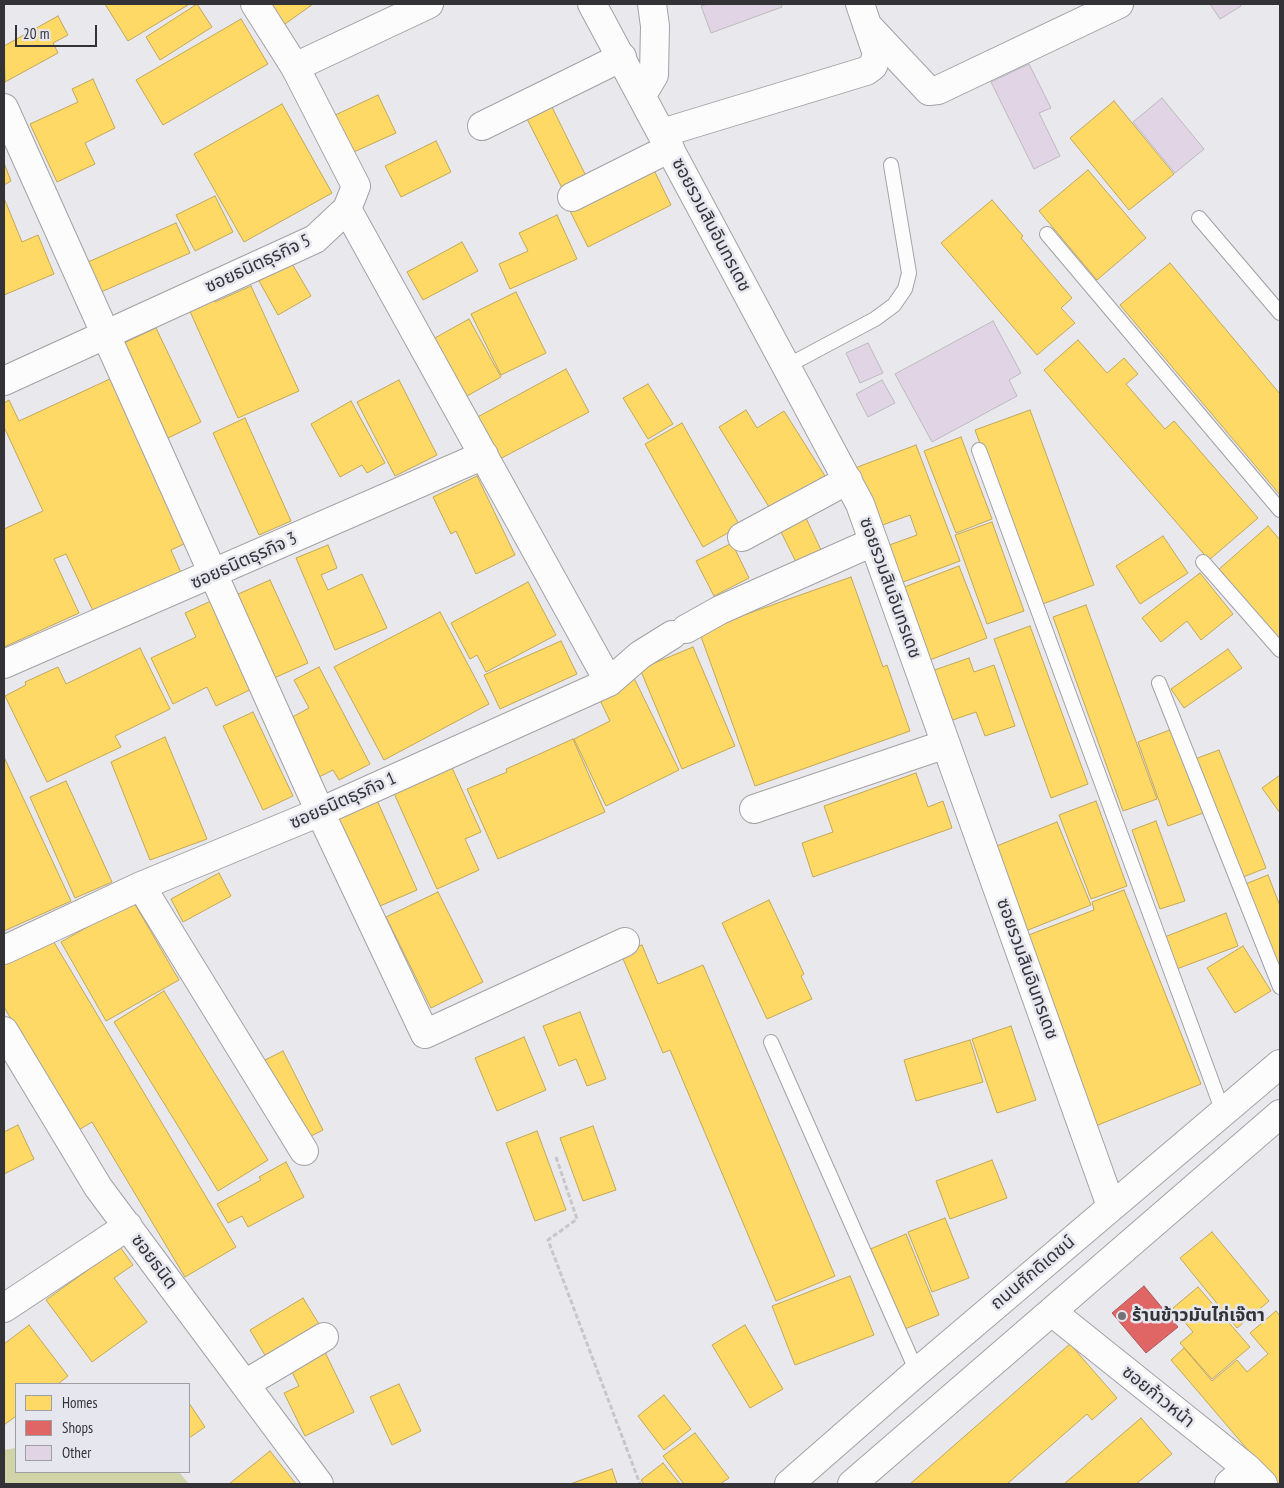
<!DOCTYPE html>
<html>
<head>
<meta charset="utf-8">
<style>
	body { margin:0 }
	#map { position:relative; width:1284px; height:1488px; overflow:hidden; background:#e8e8ed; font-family:"PT Sans Narrow",sans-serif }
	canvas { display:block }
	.frame { position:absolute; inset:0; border:5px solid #333337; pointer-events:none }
	.legend { position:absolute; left:15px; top:1383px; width:175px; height:90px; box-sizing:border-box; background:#e6e6ef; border:1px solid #9e9ea5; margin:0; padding:6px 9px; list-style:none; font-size:15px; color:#333337 }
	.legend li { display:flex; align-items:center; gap:10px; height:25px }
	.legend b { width:25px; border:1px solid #9e9ea5 }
	.scale { position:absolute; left:15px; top:25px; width:82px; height:22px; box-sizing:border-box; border:2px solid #333337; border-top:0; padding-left:6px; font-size:15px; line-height:18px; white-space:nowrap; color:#333337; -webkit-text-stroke:4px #e6e6ef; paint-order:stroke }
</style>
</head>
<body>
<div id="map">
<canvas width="1284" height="1488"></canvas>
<div class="frame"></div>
<ul class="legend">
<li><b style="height:14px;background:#ffd966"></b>Homes</li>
<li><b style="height:14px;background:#e06666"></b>Shops</li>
<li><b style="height:14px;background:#e1d5e5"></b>Other</li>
</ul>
<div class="scale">20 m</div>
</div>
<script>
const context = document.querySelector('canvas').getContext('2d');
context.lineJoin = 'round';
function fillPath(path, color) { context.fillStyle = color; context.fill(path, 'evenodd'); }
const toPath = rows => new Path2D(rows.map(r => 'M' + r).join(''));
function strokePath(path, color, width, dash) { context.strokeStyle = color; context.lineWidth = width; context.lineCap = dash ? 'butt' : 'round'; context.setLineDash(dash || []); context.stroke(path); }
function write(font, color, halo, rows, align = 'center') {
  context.font = font + ' "PT Sans Narrow","Noto Sans Thai",sans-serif'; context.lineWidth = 5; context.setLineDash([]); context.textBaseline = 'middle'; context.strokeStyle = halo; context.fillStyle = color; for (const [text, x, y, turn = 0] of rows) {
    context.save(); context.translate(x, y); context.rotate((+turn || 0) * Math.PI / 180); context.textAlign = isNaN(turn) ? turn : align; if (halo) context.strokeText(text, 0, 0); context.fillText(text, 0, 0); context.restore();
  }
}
fillPath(toPath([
	[16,1448,16,1472,179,1472,189,1484,4,1484,4,1450]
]), '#d1d4a9');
const homes = toPath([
	[105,4,187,4,188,5,128,41,105,4],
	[197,4,212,27,160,60,146,37,197,4],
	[259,4,313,4,278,29,259,4],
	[58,16,68,35,53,43,58,53,5,82,4,46,58,16],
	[241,19,268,64,163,125,136,80,241,19],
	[93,79,115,128,85,143,95,164,57,182,30,124,78,102,72,89,93,79],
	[378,95,396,133,347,155,329,118,378,95],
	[1114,101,1174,174,1129,210,1070,138,1114,101],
	[550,103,586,176,562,188,525,115,550,103],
	[282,104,332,193,244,242,194,154,282,104],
	[436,141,451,172,401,197,385,166,436,141],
	[4,163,11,181,4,185,4,163],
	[652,166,671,205,588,247,568,207,652,166],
	[1088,170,1146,238,1097,280,1039,211,1088,170],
	[215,196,233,232,195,251,176,215,215,196],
	[4,198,22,242,38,235,54,274,4,295,4,198],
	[992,200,1023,236,1021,238,1072,298,1061,308,1075,323,1037,355,941,243,992,200],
	[557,215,577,259,510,289,499,264,528,251,519,233,557,215],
	[176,223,190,253,101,292,88,262,176,223],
	[462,242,478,271,423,300,407,272,462,242],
	[291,262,311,296,278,315,259,281,291,262],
	[1170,263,1280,394,1280,495,1120,305,1170,263],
	[251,286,299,391,238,418,188,307,213,296,215,302,251,286],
	[516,292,546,353,501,375,471,314,516,292],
	[469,319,501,377,458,401,426,343,469,319],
	[156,328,201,422,168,438,124,343,156,328],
	[1078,340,1107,373,1124,358,1138,374,1126,384,1165,429,1174,421,1258,518,1209,560,1044,370,1078,340],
	[566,369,589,412,494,462,472,420,566,369],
	[112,378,186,543,171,550,182,575,95,615,66,554,54,559,79,613,4,647,4,529,43,511,4,427,4,403,9,400,19,421,112,378],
	[399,380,437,455,395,476,357,402,399,380],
	[648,384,673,424,648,439,623,398,648,384],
	[351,401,385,463,367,473,362,465,340,477,311,424,351,401],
	[746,410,757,428,784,411,825,476,771,510,719,427,746,410],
	[1030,410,1094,585,1040,605,975,430,1030,410],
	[245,418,291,521,259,535,213,433,245,418],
	[682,423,740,526,703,547,645,444,682,423],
	[961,437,992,519,956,533,924,451,961,437],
	[916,445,960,561,895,585,881,548,917,535,910,515,877,527,855,468,916,445],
	[477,476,515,555,476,574,456,531,451,534,433,497,477,476],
	[805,516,822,552,797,564,779,528,805,516],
	[992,522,1024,611,987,624,955,535,992,522],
	[1268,526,1280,540,1280,642,1217,571,1268,526],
	[1163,536,1188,573,1140,604,1116,566,1163,536],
	[732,543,749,578,714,596,696,561,732,543],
	[328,545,337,568,321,575,328,590,362,574,387,628,335,650,296,558,328,545],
	[959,566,987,638,922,663,894,591,959,566],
	[1200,573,1233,614,1201,640,1187,621,1161,642,1142,618,1200,573],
	[851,577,883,667,887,665,910,731,755,786,699,631,851,577],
	[270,580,308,663,274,678,236,595,270,580],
	[528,582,556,635,486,672,477,655,470,659,451,623,528,582],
	[213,600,254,688,216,706,207,687,173,704,151,658,196,637,185,613,213,600],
	[1086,605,1157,799,1123,811,1053,617,1086,605],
	[440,612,489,704,384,760,334,667,440,612],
	[1030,626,1088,784,1051,798,994,639,1030,626],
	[561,641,577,674,500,709,484,675,561,641],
	[693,647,735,746,682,769,640,669,693,647],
	[140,648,170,709,115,736,121,747,47,782,5,696,26,685,25,682,58,667,66,684,140,648],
	[1228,649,1242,668,1184,708,1171,689,1228,649],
	[969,658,974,672,994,665,1015,726,985,736,976,712,944,723,926,673,969,658],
	[319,667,370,764,339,780,333,770,317,778,287,720,309,708,294,680,319,667],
	[634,678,679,770,606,806,574,739,610,721,598,696,634,678],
	[253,712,293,796,263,810,223,726,253,712],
	[1175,728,1206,812,1168,826,1138,742,1175,728],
	[165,737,207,839,150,860,111,762,165,737],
	[573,739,605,812,498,859,467,789,507,772,506,769,573,739],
	[1219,750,1266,868,1243,877,1195,759,1219,750],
	[4,757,71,901,4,931,4,757],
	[449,761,481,832,465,839,479,870,437,889,392,789,449,761],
	[916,773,928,807,943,801,952,828,813,877,802,843,833,832,824,806,916,773],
	[1280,775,1280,813,1262,788,1280,775],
	[66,781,112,882,75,898,30,797,66,781],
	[376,798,417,890,373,909,333,818,376,798],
	[1096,801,1127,886,1091,899,1059,815,1096,801],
	[1156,821,1185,901,1160,909,1132,830,1156,821],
	[1057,822,1091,905,1023,932,989,849,1057,822],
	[219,873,231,896,183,922,171,899,219,873],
	[1268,875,1280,906,1280,976,1243,885,1268,875],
	[1124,890,1201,1084,1093,1127,1026,936,1094,910,1092,902,1124,890],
	[438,892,483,982,431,1008,386,917,438,892],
	[769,900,804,974,801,976,812,999,767,1019,722,923,769,900],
	[133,901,179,980,106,1021,61,942,133,901],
	[1226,913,1238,946,1174,970,1162,938,1226,913],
	[49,934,236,1247,185,1277,92,1122,77,1131,4,1007,4,961,49,934],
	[642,945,658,984,703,965,835,1276,776,1301,670,1050,663,1053,621,954,642,945],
	[1243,946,1271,991,1235,1013,1207,968,1243,946],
	[164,991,268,1160,218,1191,114,1022,164,991],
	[580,1012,606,1079,587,1086,576,1059,559,1066,543,1026,580,1012],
	[1011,1026,1036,1100,997,1113,972,1039,1011,1026],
	[524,1037,546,1090,497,1111,475,1058,524,1037],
	[970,1040,983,1082,916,1101,904,1060,970,1040],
	[283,1051,323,1130,303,1140,263,1061,283,1051],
	[18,1125,34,1159,4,1174,4,1132,18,1125],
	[593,1126,616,1190,583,1201,560,1138,593,1126],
	[537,1131,566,1210,535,1221,506,1143,537,1131],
	[992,1160,1007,1198,950,1219,936,1181,992,1160],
	[286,1162,304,1197,248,1227,242,1216,228,1223,217,1204,261,1180,259,1177,286,1162],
	[945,1218,969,1278,932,1292,908,1232,945,1218],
	[1212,1232,1269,1301,1237,1328,1180,1258,1212,1232],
	[906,1234,939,1315,900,1331,868,1250,906,1234],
	[120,1247,133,1265,114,1278,147,1322,92,1362,46,1300,120,1247],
	[850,1276,874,1335,795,1365,772,1306,850,1276],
	[1198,1287,1250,1347,1212,1379,1180,1343,1193,1332,1173,1308,1198,1287],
	[303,1298,322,1329,269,1362,250,1330,303,1298],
	[1276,1311,1280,1316,1280,1484,1277,1484,1171,1360,1184,1348,1212,1381,1237,1360,1247,1372,1268,1354,1250,1333,1276,1311],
	[29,1325,68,1376,58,1384,16,1384,16,1416,4,1425,4,1344,29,1325],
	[745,1325,783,1389,750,1408,712,1345,745,1325],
	[1070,1344,1117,1398,1092,1420,1087,1414,1007,1484,910,1484,1070,1344],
	[324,1350,354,1412,305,1436,284,1393,299,1386,289,1366,324,1350],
	[399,1384,421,1431,392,1445,370,1397,399,1384],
	[664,1395,691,1429,664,1450,638,1416,664,1395],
	[189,1403,205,1427,189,1438,189,1403],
	[1141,1418,1172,1454,1136,1484,1064,1484,1141,1418],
	[695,1433,729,1478,720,1484,684,1484,663,1456,695,1433],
	[270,1451,296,1484,229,1484,270,1451],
	[663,1463,680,1484,644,1484,641,1480,663,1463],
	[612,1469,617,1484,570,1484,612,1469]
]);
fillPath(homes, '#ffd966');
strokePath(homes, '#c2a758', 1);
const shops = toPath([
	[1144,1286,1178,1327,1146,1353,1112,1313,1144,1286]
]);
fillPath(shops, '#e06666');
strokePath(shops, '#ac5758', 1);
const building = toPath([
	[708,4,781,4,782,7,711,33,701,6,708,4],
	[1210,4,1240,4,1241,6,1220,19,1210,4],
	[1029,64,1051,108,1039,113,1060,156,1034,169,991,82,1029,64],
	[1162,98,1204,149,1175,173,1133,122,1162,98],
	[993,321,1021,373,1009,380,1017,396,932,442,895,374,993,321],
	[868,343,883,373,860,383,846,353,868,343],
	[882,380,895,403,868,417,856,394,882,380]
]);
fillPath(building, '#e1d5e5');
strokePath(building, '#bbbabd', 1);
const lane = toPath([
	[1199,218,1280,313],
	[1047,234,1280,510],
	[787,366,875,319,894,305,905,289,909,273,891,165],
	[979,450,1223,1112],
	[1203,562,1280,650],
	[1159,683,1280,987],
	[771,1042,917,1372]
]);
const street = toPath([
	[592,4,860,504,1111,1206],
	[867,25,929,91,938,90,1119,4],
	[295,67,429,4],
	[642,95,654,75,655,26,652,4],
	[4,108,320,812,425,1034,625,942],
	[482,126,622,57],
	[662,133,866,71,873,66,877,54,860,4],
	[572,197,670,148],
	[347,209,609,682],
	[4,381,315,239,347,209,356,186,295,67,255,4],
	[742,537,848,480],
	[686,629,720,610,873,542],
	[4,664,484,455],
	[754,809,946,744],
	[141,886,304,1151],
	[4,950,141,886,320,812,609,682,640,655,672,635],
	[4,1031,98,1187,319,1484],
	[4,1308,128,1226],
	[1052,1312,1247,1468,1263,1484],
	[245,1384,324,1337],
	[1229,1484,1247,1468]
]);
const secondary = toPath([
	[789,1484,917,1372,1280,1064],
	[852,1484,1280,1114]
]);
strokePath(lane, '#a2a2a6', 16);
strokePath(street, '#a2a2a6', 30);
strokePath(secondary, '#a2a2a6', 30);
strokePath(toPath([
	[556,1157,577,1219,548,1240,640,1484]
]), '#c7c7c8', 3, [5, 2.5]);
strokePath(lane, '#fcfcfc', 14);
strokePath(street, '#fcfcfc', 28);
strokePath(secondary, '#fcfcfc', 28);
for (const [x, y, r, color] of [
	[1122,1316,5,"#727277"]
]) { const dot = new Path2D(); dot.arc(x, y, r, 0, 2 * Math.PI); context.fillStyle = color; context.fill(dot); strokePath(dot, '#e6e6ef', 2); }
write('18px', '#333337', '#e6e6ef', [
	["ซอยรวมสินอินทรเดช",711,225,62],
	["ซอยธนิตธุรกิจ 5",258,264,-25],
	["ซอยธนิตธุรกิจ 3",244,561,-24],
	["ซอยรวมสินอินทรเดช",890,588,70],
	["ซอยธนิตธุรกิจ 1",343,801,-24],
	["ซอยรวมสินอินทรเดช",1027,969,70],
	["ซอยธนิต",154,1262,53],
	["ถนนศักดิเดชน์",1033,1273,-40],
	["ซอยก้าวหน้า",1158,1397,39]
]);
write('bold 18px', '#333337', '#e6e6ef', [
	["ร้านข้าวมันไก่เจ๊ตา",1132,1316]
], 'left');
</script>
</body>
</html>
